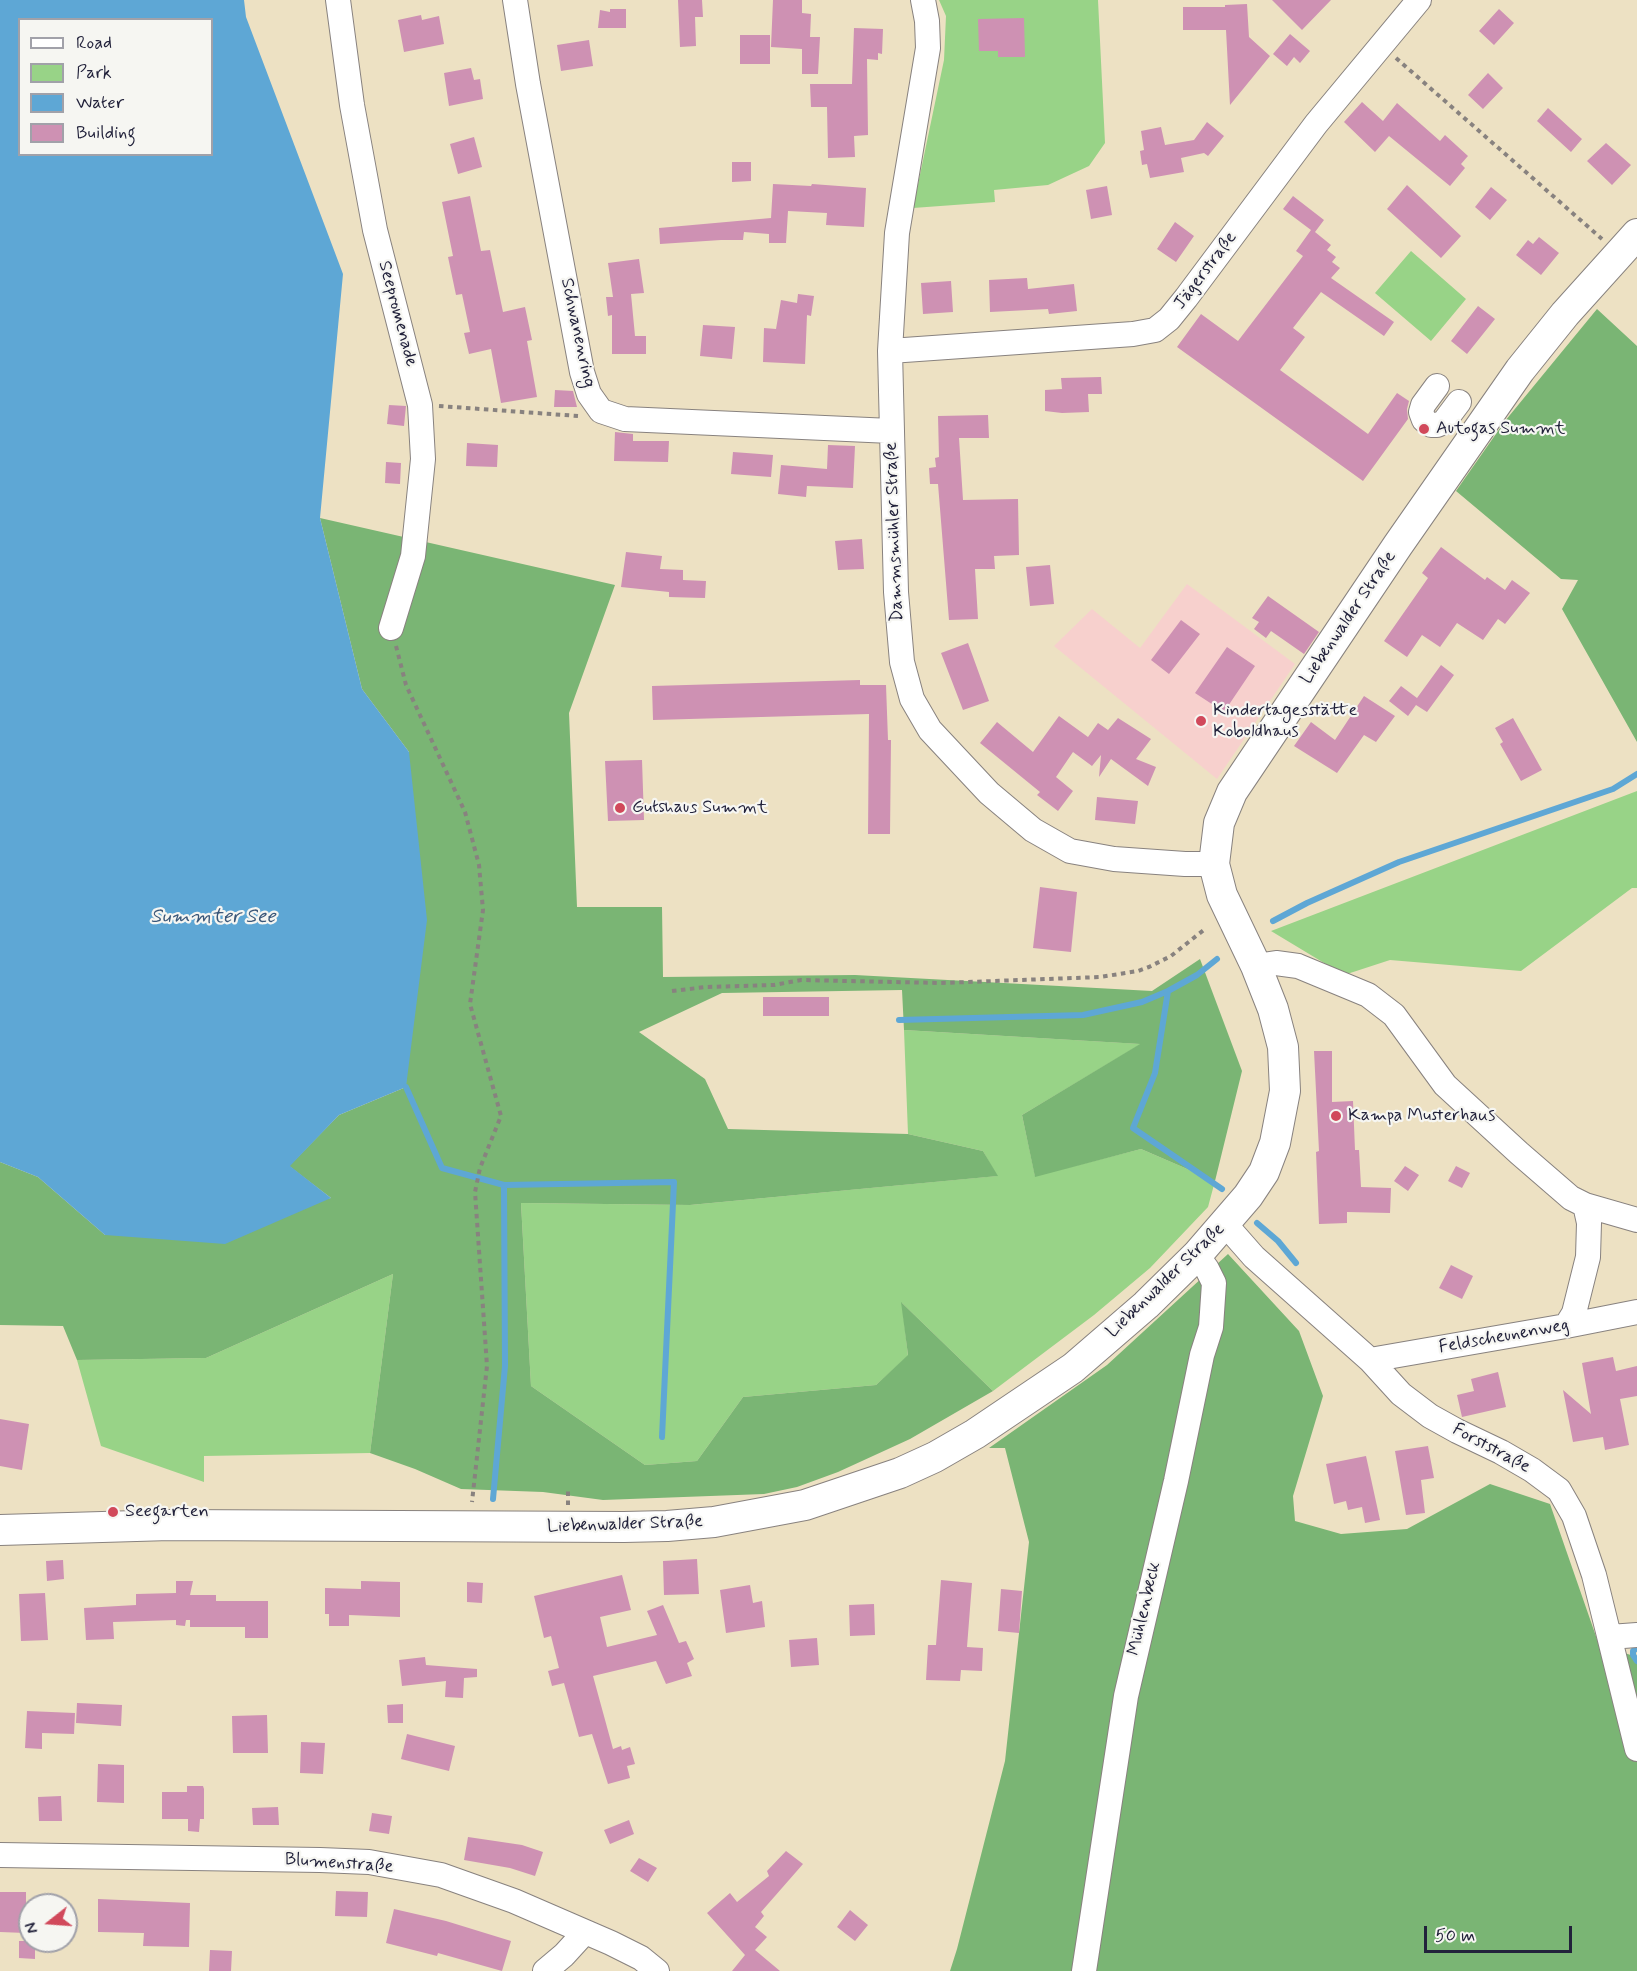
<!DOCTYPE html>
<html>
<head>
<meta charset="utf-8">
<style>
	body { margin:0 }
	#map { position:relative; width:1637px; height:1971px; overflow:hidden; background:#ede1c3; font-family:Mynerve,sans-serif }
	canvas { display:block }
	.legend { position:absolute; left:18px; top:18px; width:195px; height:138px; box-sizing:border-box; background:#f6f6f2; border:2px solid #a1a1a9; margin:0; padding:8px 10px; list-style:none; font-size:18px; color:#22223b }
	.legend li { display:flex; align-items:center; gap:12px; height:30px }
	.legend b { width:30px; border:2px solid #a1a1a9 }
	.north { position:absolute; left:18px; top:1893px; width:60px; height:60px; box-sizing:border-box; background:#f6f6f2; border:2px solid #a1a1a9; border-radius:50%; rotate:253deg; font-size:16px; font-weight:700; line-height:24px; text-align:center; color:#22223b }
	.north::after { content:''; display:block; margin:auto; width:21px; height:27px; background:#d1495b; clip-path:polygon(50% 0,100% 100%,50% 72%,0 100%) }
	.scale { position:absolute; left:1424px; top:1926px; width:148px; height:27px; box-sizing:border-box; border:3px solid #22223b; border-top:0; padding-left:8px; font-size:18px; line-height:21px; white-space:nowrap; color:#22223b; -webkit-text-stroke:4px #f6f6f2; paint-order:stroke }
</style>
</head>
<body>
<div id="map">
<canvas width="1637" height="1971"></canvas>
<ul class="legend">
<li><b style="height:8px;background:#fff"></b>Road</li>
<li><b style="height:16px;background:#98d387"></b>Park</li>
<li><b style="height:16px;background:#5ea7d5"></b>Water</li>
<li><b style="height:16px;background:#ce91b3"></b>Building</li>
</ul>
<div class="north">N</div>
<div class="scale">50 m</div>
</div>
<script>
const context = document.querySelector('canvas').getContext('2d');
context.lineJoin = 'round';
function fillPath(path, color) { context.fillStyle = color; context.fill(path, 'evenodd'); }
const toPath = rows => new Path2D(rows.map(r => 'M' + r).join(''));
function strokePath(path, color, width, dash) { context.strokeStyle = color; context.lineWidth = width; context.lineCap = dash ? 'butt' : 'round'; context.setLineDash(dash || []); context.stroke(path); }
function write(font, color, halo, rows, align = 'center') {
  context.font = font + ' Mynerve,sans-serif'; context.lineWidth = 4.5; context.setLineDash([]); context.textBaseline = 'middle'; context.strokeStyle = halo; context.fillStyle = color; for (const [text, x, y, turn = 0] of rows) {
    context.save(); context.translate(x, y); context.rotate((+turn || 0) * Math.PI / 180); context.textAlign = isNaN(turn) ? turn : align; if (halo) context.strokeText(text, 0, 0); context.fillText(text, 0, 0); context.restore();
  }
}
fillPath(toPath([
	[1187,584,1295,664,1217,779,1054,646,1092,609,1140,648]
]), '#f7d0cd');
fillPath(toPath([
	[939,0,1098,0,1105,143,1089,166,1048,185,994,190,995,202,913,208,944,60,946,16],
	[1411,251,1466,299,1431,341,1375,293],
	[1637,791,1637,888,1632,888,1521,971,1390,960,1344,975,1271,931],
	[904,1030,1141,1044,1022,1115,1035,1176,1141,1149,1215,1181,1208,1207,1150,1268,1094,1315,993,1391,902,1303,908,1356,876,1385,743,1397,697,1461,645,1465,531,1386,521,1203,690,1205,997,1176,983,1151,908,1134],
	[393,1274,370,1453,204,1456,204,1482,101,1446,77,1360,206,1358]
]), '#98d387');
fillPath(toPath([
	[1597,309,1637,346,1637,742,1562,609,1578,580,1561,579,1456,491,1505,421],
	[320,518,615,585,569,713,577,907,662,907,663,977,855,975,1152,991,1200,959,1242,1071,1215,1181,1141,1149,1035,1177,1022,1115,1140,1044,904,1030,902,990,722,993,639,1032,705,1079,728,1129,908,1134,983,1151,998,1176,690,1205,521,1203,531,1386,645,1465,697,1461,743,1397,876,1385,908,1355,901,1302,993,1391,910,1439,838,1472,797,1487,764,1494,603,1500,543,1492,461,1489,415,1469,370,1453,393,1274,206,1358,77,1360,63,1326,0,1325,0,1162,38,1177,105,1235,331,1198,289,1166,339,1115,406,1087,409,752,362,689],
	[1228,1254,1299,1331,1323,1396,1293,1496,1295,1521,1341,1534,1407,1529,1490,1484,1550,1504,1599,1645,1637,1657,1637,1971,950,1971,957,1949,1005,1761,1029,1542,1005,1448,989,1448,1107,1365]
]), '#7ab574');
fillPath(toPath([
	[0,0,244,0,246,17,343,274,320,518,362,689,409,752,427,920,406,1087,339,1115,290,1166,331,1198,225,1244,105,1235,38,1177,0,1162],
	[20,20,212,20,212,154,20,154]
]), '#5ea7d5');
strokePath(toPath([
	[1273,921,1307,903,1399,862,1613,789,1637,774],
	[1168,991,1155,1073,1133,1128,1222,1189],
	[899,1020,1083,1015,1142,1002,1168,991,1197,975,1217,959],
	[406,1087,442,1168,504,1185,505,1366,493,1499],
	[504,1185,674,1182,662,1437],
	[1257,1223,1278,1241,1296,1263],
	[1637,1648,1633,1651,1633,1655,1637,1661]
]), '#5ea7d5', 6);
fillPath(toPath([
	[678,0,702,0,703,17,695,17,696,46,680,47],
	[773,0,802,0,802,13,811,14,810,37,820,37,818,74,802,74,802,49,771,47],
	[1272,0,1331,0,1302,30],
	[1247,4,1249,37,1270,56,1230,105,1226,30,1183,30,1183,7,1225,7,1225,5],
	[610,9,626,9,626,28,598,28,600,10,610,12],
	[1499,9,1514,23,1494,45,1479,31],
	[421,15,422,20,439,16,444,44,404,52,398,20],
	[1024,18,1025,57,998,57,998,51,979,51,978,19],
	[854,28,883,29,882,54,878,53,878,60,867,59,868,135,854,136,855,157,828,158,827,107,811,107,810,84,852,84],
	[1290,34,1310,51,1300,63,1294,57,1287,66,1273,54],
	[740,35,770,35,770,64,740,64],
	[589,40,593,66,561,71,557,45],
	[471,68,474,80,480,79,483,99,449,106,444,73],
	[1488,73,1503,88,1483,109,1468,95],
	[1362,102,1383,121,1397,103,1440,141,1445,135,1468,156,1461,164,1465,168,1450,186,1389,136,1375,152,1344,122],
	[1548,108,1582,139,1571,152,1537,121],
	[1207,122,1224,136,1208,156,1204,153,1181,158,1184,172,1150,178,1147,164,1142,165,1140,151,1144,150,1141,131,1161,127,1165,145,1194,140],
	[474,137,482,167,458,174,450,144],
	[1606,143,1631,165,1612,185,1587,161],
	[732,162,751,162,751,181,732,182],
	[773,184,811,186,812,184,866,188,864,227,826,225,827,213,788,211,786,243,769,243,769,234,744,232,743,240,721,240,660,244,659,228,771,218],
	[1407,185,1461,236,1441,258,1387,209],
	[1107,186,1112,215,1091,219,1086,190],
	[1491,187,1507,200,1490,220,1475,207],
	[470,196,481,251,490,250,503,312,525,307,532,340,527,341,537,397,501,403,491,349,469,354,464,333,470,332,462,294,456,295,448,257,453,256,442,202],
	[1293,196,1324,220,1315,232,1331,245,1327,250,1336,257,1332,262,1340,268,1331,278,1394,322,1384,336,1321,292,1293,328,1305,337,1280,370,1368,434,1397,393,1409,401,1407,409,1408,419,1363,481,1177,347,1201,314,1238,341,1303,256,1296,251,1311,230,1283,209],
	[1175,222,1194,236,1176,262,1157,249],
	[1539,237,1559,253,1541,275,1516,255,1528,240,1533,244],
	[639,259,644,293,631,294,635,336,646,336,646,354,612,354,612,315,608,316,606,297,613,297,608,263],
	[1027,278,1028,289,1074,284,1077,311,1049,314,1048,309,990,312,989,280],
	[951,281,953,312,923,314,921,283],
	[798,294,814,296,811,316,807,315,805,364,763,362,764,328,776,329,781,300,797,303],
	[1478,306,1495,319,1467,354,1451,341],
	[703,325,735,327,732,359,700,356],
	[1101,377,1102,394,1088,394,1089,412,1062,413,1045,411,1045,390,1062,389,1061,378],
	[555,390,573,391,577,407,554,407],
	[389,405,406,406,404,426,387,424],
	[988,415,989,438,959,438,963,500,1018,499,1019,555,994,556,995,569,975,569,978,619,949,620,938,484,930,484,929,468,936,467,935,458,939,457,938,416],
	[615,432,633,434,633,441,669,441,668,462,614,461],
	[467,443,498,445,497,467,466,466],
	[828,445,855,446,853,488,807,486,806,497,778,494,781,465,827,469],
	[733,452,773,455,771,477,731,474],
	[386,462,401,463,400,484,385,483],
	[862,539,864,569,838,570,835,541],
	[1441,547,1485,580,1487,577,1505,590,1512,580,1530,593,1505,624,1498,619,1483,640,1457,623,1440,647,1422,635,1407,657,1384,641,1428,578,1422,573],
	[626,552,662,556,660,569,683,570,683,580,706,581,705,598,669,597,669,592,621,587],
	[1050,565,1054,604,1030,606,1026,567],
	[1268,596,1319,632,1304,654,1271,631,1266,638,1254,629,1259,622,1252,618],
	[1181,620,1200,634,1169,674,1151,660],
	[968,643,989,701,963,710,941,653],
	[1227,647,1255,666,1224,712,1195,693],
	[1441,665,1454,675,1427,712,1416,705,1408,716,1389,701,1401,686,1417,698],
	[860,680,860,685,886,685,888,740,891,740,890,834,868,834,869,714,653,720,652,686],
	[1364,696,1395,716,1376,742,1364,735,1337,773,1294,746,1311,722,1335,740],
	[1059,716,1088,737,1098,723,1108,730,1118,718,1151,739,1136,759,1156,767,1148,786,1111,759,1099,777,1101,755,1092,766,1073,752,1056,777,1073,791,1058,811,1037,795,1040,792,980,743,997,722,1033,752],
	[1513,718,1542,770,1521,781,1500,744,1503,742,1495,728],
	[642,760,644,820,608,821,605,761],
	[1097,797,1138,801,1135,824,1095,820],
	[1040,887,1077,892,1071,952,1033,948],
	[763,997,829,997,829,1016,763,1016],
	[1314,1051,1332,1051,1332,1102,1353,1101,1355,1150,1359,1150,1361,1187,1391,1188,1390,1213,1347,1212,1347,1223,1319,1224,1316,1152,1319,1151],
	[1405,1166,1419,1175,1408,1191,1394,1181],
	[1456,1166,1470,1173,1462,1188,1448,1181],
	[1451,1265,1473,1276,1462,1299,1439,1288],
	[1613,1357,1616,1371,1637,1366,1637,1396,1620,1399,1629,1445,1605,1450,1603,1437,1573,1442,1563,1390,1591,1414,1582,1363],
	[1498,1372,1506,1407,1462,1417,1457,1395,1474,1391,1471,1379],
	[0,1419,29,1424,22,1470,0,1466],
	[1428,1446,1434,1478,1421,1480,1425,1513,1406,1515,1395,1451],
	[1366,1456,1380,1520,1365,1523,1362,1507,1348,1510,1346,1501,1334,1504,1326,1464],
	[697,1559,699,1594,664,1595,663,1561],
	[63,1560,64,1579,47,1581,46,1561],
	[622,1575,631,1610,600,1617,607,1647,657,1635,647,1611,663,1605,679,1643,686,1641,694,1659,687,1663,692,1676,666,1684,656,1661,593,1676,613,1749,621,1746,622,1750,630,1747,635,1764,627,1766,630,1778,608,1784,592,1734,579,1737,564,1683,552,1686,548,1671,559,1668,551,1636,544,1638,534,1596],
	[941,1580,972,1583,967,1647,983,1648,982,1671,961,1670,960,1681,926,1680,928,1645,936,1645],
	[176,1581,193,1581,190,1595,216,1595,216,1601,268,1601,268,1638,245,1638,245,1627,190,1627,190,1620,186,1620,185,1626,176,1625,176,1620,113,1622,114,1639,86,1640,84,1608,136,1605,136,1594,176,1593],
	[361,1581,400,1582,400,1617,349,1615,349,1626,329,1626,329,1614,325,1614,325,1588,361,1589],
	[467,1582,483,1583,482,1603,467,1602],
	[750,1585,753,1603,762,1601,765,1627,726,1633,720,1590],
	[1001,1589,1022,1591,1019,1633,998,1631],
	[45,1593,48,1640,21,1641,19,1594],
	[874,1604,875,1635,850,1636,849,1605],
	[817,1638,819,1665,791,1667,789,1640],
	[425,1657,426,1665,477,1669,477,1677,464,1678,463,1698,445,1697,446,1681,402,1686,399,1660],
	[77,1703,122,1705,121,1726,76,1723],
	[403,1704,403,1723,388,1723,387,1705],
	[27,1711,75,1713,74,1734,42,1733,42,1749,25,1748],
	[267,1715,268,1753,233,1753,232,1716],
	[407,1734,455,1746,449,1771,401,1759],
	[301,1742,325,1743,323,1774,300,1773],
	[98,1764,124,1765,124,1803,97,1802],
	[187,1786,203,1786,204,1789,204,1819,200,1819,199,1832,188,1831,188,1819,162,1819,162,1792,187,1792],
	[61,1796,62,1821,39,1821,38,1797],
	[278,1807,279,1825,253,1825,252,1808],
	[372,1813,392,1816,389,1834,369,1831],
	[629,1820,634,1834,610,1844,604,1830],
	[468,1837,522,1845,543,1852,535,1876,510,1868,464,1860],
	[786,1851,803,1864,761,1912,764,1916,755,1927,767,1937,755,1950,780,1971,732,1971,745,1955,707,1913,730,1893,737,1902,769,1876,767,1871],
	[639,1858,657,1868,648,1882,630,1871],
	[336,1891,368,1892,367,1917,335,1916],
	[0,1892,26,1892,26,1933,0,1932],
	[98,1899,190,1903,189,1947,143,1946,144,1933,98,1932],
	[394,1909,446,1921,511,1941,502,1971,438,1953,437,1956,386,1943],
	[850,1910,868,1925,855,1941,837,1927],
	[19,1941,35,1941,35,1959,19,1958],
	[210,1950,232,1951,231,1971,209,1971]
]), '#ce91b3');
const minor = toPath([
	[338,0,352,105,375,230,420,405,423,459,413,556,391,628],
	[515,0,528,84,582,372,589,394,601,411,625,419,891,431],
	[923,0,927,21,928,48,897,233,890,351,896,592,902,662,912,699,930,730,989,793,1033,830,1070,851,1114,859,1185,864,1214,864],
	[890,351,1133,334,1155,330,1169,319,1186,298,1316,124,1419,0],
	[1437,386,1423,405,1421,412,1424,420,1431,425,1437,425,1444,422,1459,402],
	[1256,966,1276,963,1298,966,1368,995,1394,1015,1445,1085,1519,1153,1571,1198,1585,1205,1637,1220],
	[1225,1224,1254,1257,1370,1360,1401,1394,1430,1416,1457,1431,1501,1452,1532,1470,1559,1490,1574,1516,1594,1575,1637,1749],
	[1566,1326,1574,1313,1588,1257,1589,1223,1585,1205],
	[1370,1360,1566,1326,1637,1312],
	[1610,1637,1637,1635],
	[0,1855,320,1860,369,1862,441,1875,514,1901,611,1943,641,1958,657,1971],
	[545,1971,564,1955,585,1932],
	[1084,1971,1126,1696,1176,1481,1202,1355,1211,1327,1214,1283,1207,1269,1197,1255]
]);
const major = toPath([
	[0,1530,170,1525,624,1527,667,1526,714,1522,805,1505,900,1473,935,1457,975,1434,1073,1368,1146,1305,1197,1255,1248,1196,1264,1172,1275,1143,1285,1091,1283,1047,1273,1009,1256,966,1222,895,1214,864,1219,823,1232,792,1398,545,1520,370,1565,314,1637,234]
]);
strokePath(minor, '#88827f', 26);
strokePath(major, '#88827f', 32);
strokePath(toPath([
	[1396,58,1602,239],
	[439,406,578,416],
	[396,646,406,685,465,812,479,865,483,910,470,1004,501,1116,480,1168,475,1192,487,1366,472,1502],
	[672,991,706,987,774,985,801,980,941,983,1100,977,1138,971,1149,967,1171,956,1205,929],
	[568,1505,568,1491]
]), '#88827f', 4, [4.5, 4.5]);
strokePath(minor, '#fff', 24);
strokePath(major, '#fff', 30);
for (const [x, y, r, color] of [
	[1424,429,6,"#d1495b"],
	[1201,721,6,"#d1495b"],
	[620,808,6,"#d1495b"],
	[1336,1116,6,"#d1495b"],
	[113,1512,6,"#d1495b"]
]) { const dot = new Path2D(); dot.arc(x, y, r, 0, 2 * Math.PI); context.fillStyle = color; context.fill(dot); strokePath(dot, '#f6f6f2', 2); }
write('18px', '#22223b', '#f6f6f2', [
	["Jägerstraße",1206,271,-53],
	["Seepromenade",397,314,75],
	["Schwanenring",577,333,78],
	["Dammsmühler Straße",895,532,-92],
	["Liebenwalder Straße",1349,618,-56],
	["Liebenwalder Straße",1166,1281,-44],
	["Feldscheunenweg",1504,1337,-10],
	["Forststraße",1491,1449,28],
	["Liebenwalder Straße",625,1525,-2],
	["Mühlenbeck",1145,1609,-77],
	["Blumenstraße",339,1864,4]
]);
write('18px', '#22223b', '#f6f6f2', [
	["Autogas Summt",1436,429],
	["Kindertagesstätte",1213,711],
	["Koboldhaus",1213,732],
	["Gutshaus Summt",632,808],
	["Kampa Musterhaus",1348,1116],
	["Seegarten",125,1512]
], 'left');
write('italic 20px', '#3a5779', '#f6f6f2', [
	["Summter See",213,918]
]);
</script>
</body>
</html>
